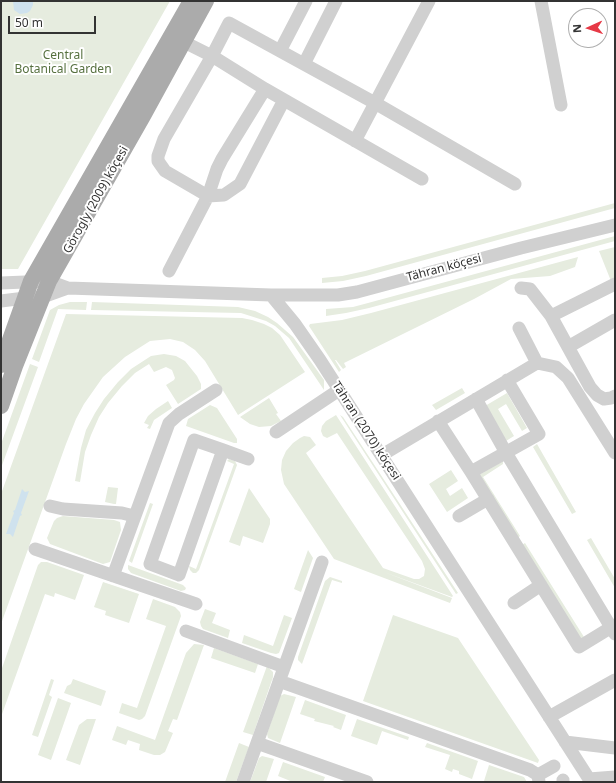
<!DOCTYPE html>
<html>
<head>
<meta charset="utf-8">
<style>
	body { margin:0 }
	#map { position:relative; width:616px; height:783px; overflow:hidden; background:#fff; font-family:"Noto Sans",sans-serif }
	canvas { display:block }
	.frame { position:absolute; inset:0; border:2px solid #333; pointer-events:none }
	.north { position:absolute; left:568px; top:8px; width:40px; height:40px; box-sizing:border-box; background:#fff; border:1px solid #adadad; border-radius:50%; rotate:267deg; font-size:11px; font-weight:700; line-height:16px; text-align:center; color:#333 }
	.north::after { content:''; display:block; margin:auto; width:14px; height:18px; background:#e63946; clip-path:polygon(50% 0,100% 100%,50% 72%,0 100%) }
	.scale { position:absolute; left:8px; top:16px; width:88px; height:18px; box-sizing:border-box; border:2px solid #333; border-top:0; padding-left:5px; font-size:12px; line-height:14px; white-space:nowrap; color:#333; -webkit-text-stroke:3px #fff; paint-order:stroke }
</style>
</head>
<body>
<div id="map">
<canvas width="616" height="783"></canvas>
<div class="frame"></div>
<div class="north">N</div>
<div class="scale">50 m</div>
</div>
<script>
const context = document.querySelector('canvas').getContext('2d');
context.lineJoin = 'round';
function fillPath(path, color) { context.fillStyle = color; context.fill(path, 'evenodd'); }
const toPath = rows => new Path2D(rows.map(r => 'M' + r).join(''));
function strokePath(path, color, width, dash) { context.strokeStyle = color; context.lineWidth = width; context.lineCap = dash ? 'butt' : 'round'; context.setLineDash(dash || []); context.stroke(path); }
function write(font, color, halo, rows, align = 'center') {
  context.font = font + ' "Noto Sans",sans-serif'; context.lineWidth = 4; context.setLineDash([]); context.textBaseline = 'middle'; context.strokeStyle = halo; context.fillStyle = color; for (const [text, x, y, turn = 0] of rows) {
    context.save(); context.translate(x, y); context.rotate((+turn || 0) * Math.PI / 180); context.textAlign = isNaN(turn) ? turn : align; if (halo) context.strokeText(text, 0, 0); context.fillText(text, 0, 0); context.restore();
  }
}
fillPath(toPath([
	[1,1,170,1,18,269,1,269],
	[615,203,615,208,366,276,343,281,322,283,322,278,342,276,365,271],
	[615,236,615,241,369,308,346,313,326,316,326,309,353,307,368,303],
	[615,247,615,279,611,281,599,251],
	[578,257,575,267,550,276,511,279,474,299,344,363,346,367,343,369,336,360,335,360,341,370,339,372,309,326,310,324,342,320,371,313],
	[70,302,87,302,86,310,58,309,39,362,32,359,50,310,59,305],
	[92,302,238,307,255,311,268,317,277,323,293,337,324,380,324,390,289,338,275,326,266,321,241,313,91,310],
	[66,314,242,318,252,320,264,324,272,328,280,335,305,372,238,415,205,361,195,350,183,342,170,339,150,341,125,357,103,377,84,404,76,419,66,444,1,624,1,494],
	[164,354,176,356,185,361,197,376,201,384,201,389,178,404,166,385,174,380,175,378,172,370,166,367,154,372,149,364,135,373,122,386,108,403,99,417,91,435,85,452,80,482,75,481,81,448,86,430,95,413,104,399,118,382,131,369,151,356],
	[30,364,38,367,1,468,1,444],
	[462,388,465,393,436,410,432,405],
	[507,393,527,428,522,431,506,404,498,409,514,436,506,441,485,406],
	[269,398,278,413,276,414,281,421,271,426,259,427,250,424,240,417],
	[168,401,172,408,154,420,150,429,147,428,149,425,144,423,148,416,156,409],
	[210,405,217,408,237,439,237,443,234,443,186,426,188,419],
	[336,415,453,596,452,597,384,572,452,598,450,603,334,559,284,484,281,470,282,460,286,451,293,443,300,438,304,436,310,437,316,445,306,453,383,568,414,579,419,579,424,576,425,569,422,561,337,433,327,438,323,436,321,431,322,426,326,421],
	[340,415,343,417,458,593,456,594],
	[537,444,576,512,572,514,533,447],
	[229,459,235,461,237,465,199,570,196,573,193,573,190,570,189,566,196,569,234,464,227,461],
	[503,461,503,464,483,477,520,536,516,539,477,476],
	[451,470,458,481,446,489,450,496,462,488,468,498,447,512,429,484],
	[108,487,118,488,116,504,114,504,105,502],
	[249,488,270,519,270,524,263,543,243,536,240,546,229,542],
	[150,503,153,504,132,563,129,561],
	[63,516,114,520,120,522,121,530,110,562,103,564,50,544,47,538,54,521,57,518],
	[591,538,615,579,615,588,587,540],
	[525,543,584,637,579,640,520,546],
	[308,550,313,558,301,592,294,589],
	[41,562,47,562,84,575,75,600,55,593,54,597,45,594,1,717,1,671,38,565],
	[128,565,183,585,186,588,185,590,181,591,131,573,128,569],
	[330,577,342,581,342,583,332,580,302,664,298,660,298,657,325,581],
	[103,582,139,594,129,623,105,615,106,611,94,607],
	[153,599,175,607,180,612,181,616,145,716,142,719,139,720,119,713,122,703,137,708,166,626,146,619],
	[205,609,216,613,212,623,230,630,228,638,203,629,201,626,200,622],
	[284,615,292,618,279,653,276,654,271,653,242,643,244,635,273,646],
	[393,615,458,638,539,760,538,763,363,701],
	[194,644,204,645,177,720,173,719,168,731,173,733,165,752,160,755,154,755,139,750,140,744,128,740,126,745,112,740,117,726,155,740,186,653],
	[214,648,258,664,255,673,211,658],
	[267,666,273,672,273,677,253,735,243,732],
	[51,679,54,680,49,695,52,697,38,737,32,735],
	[73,679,106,691,101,706,64,693,67,686,71,684],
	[284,694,296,697,280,743,268,738,267,734,280,696],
	[58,698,71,703,51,760,38,755],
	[305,700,346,715,341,730,333,727,334,726,314,721,315,719,300,714],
	[87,719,96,719,80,765,66,760,79,725],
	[357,719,409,737,408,740,382,731,377,745,351,736],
	[239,743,249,747,236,782,225,782],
	[427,743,478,761,472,779,459,774,459,771,453,769,452,772,445,769,450,755,425,747],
	[262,756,274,759,266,782,250,782,259,758],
	[283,762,325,777,323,782,293,782,278,776],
	[489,765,524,777,527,782,488,782,484,781]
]), '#e6ecdf');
fillPath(toPath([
	[13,1,33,1,33,5,30,11,27,13,20,14,14,10],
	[22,489,25,492,29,491,21,513,22,515,20,516,13,537,10,534,6,534,14,513,13,511,15,510]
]), '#cfe2ee');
strokePath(toPath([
	[541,1,561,105],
	[184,42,212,56,265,89,422,179],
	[280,51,306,1],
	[304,64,336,1],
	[284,100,240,184,224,195,208,196,165,171,158,161,158,156,164,139,212,56,229,23,375,103,515,184],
	[355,141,429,1],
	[169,271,208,196,217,169,222,159,265,89],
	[1,283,49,281,68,288,271,295,338,295,357,292,521,248,615,225],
	[521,288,530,289,551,316,590,387,597,395,604,399,611,398,615,396],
	[271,295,295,324,320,360,591,782],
	[1,301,25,298,43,297,68,288],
	[551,316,615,284],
	[519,328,537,363],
	[568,347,615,320],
	[476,399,505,451,615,634],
	[438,421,471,472,579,647,615,625],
	[276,432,339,390],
	[223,450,179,575,150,564,194,440,223,450,248,459],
	[382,455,537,363,556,367,568,378,615,453],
	[471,472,539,434,507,380],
	[50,506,63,509,122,513,134,516],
	[459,516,488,499],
	[35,549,196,604],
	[113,576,169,423,179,414,216,390],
	[514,603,541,585],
	[186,631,284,667],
	[279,681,530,770,538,775],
	[549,717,615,680],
	[565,742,615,748],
	[257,743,367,782],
	[589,779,615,777],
	[243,782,322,562],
	[539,782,538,775,554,766],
	[563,782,563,780]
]), '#d0d0d0', 13);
strokePath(toPath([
	[1,365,31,281,191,1],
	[1,406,15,366,49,281,143,116,206,1]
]), '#ababab', 16);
write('12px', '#56703f', '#fff', [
	["Central",63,56],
	["Botanical Garden",63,70]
]);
write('12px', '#333', '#fff', [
	["Görogly (2009) köçesi",96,200,-61],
	["Tähran köçesi",444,268,-15],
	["Tähran (2070) köçesi",366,431,57]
]);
</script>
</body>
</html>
